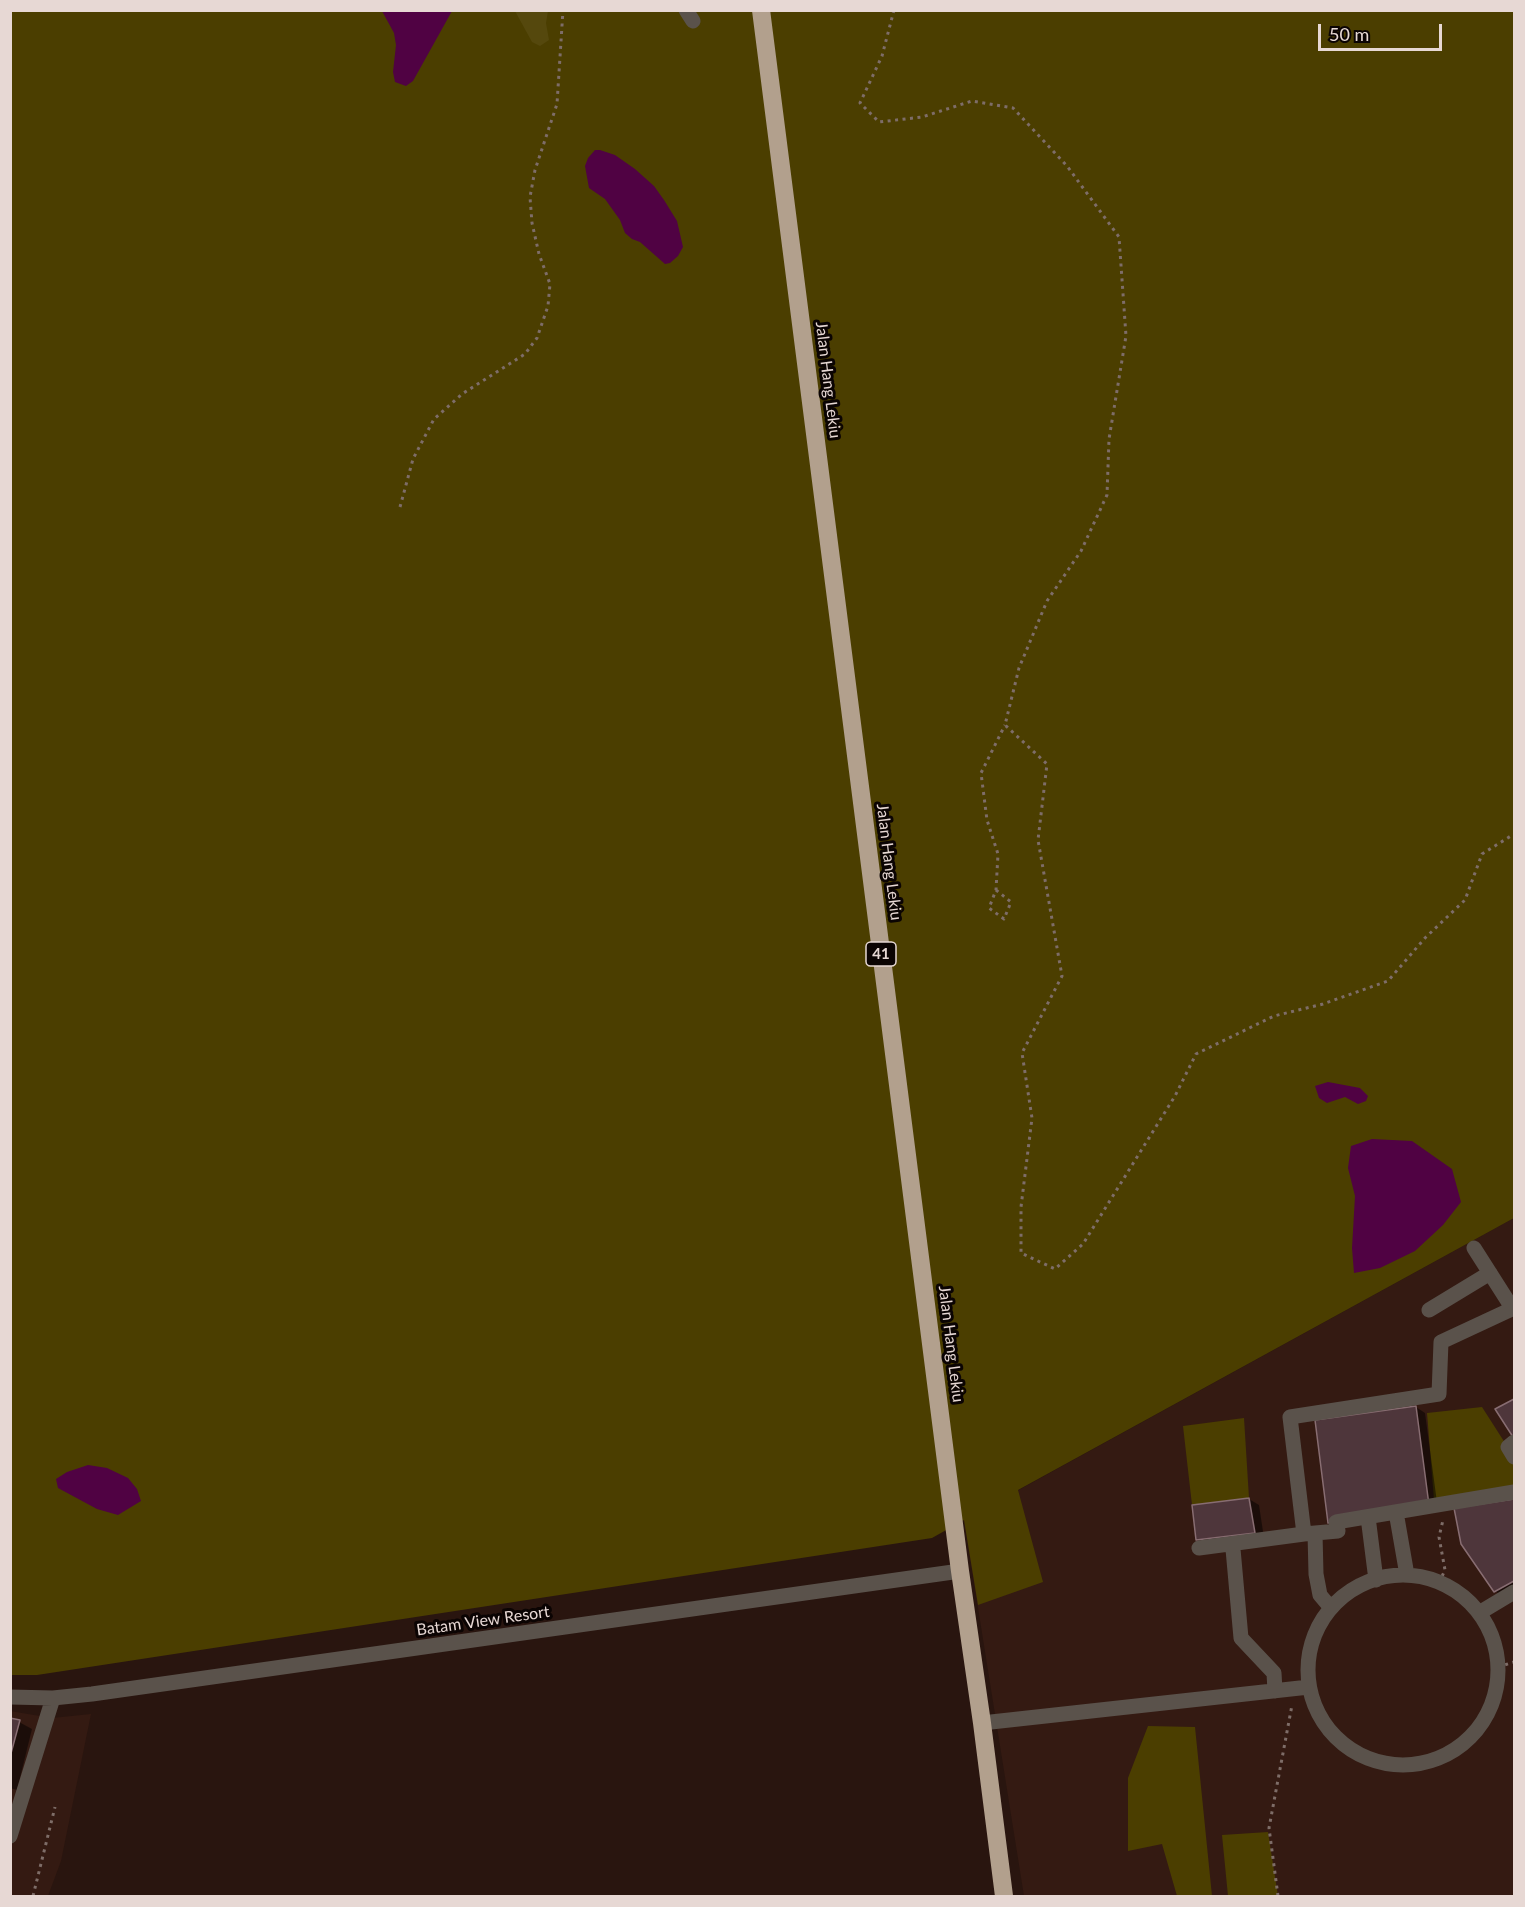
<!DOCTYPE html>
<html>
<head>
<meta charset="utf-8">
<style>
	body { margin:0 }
	#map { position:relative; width:1525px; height:1907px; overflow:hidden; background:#29150f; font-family:Lato,sans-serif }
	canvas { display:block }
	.frame { position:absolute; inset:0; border:12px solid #e7d8d4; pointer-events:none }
	.scale { position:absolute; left:1318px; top:24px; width:124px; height:27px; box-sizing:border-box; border:3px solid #e7d8d4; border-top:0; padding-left:8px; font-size:18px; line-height:21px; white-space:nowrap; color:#e7d8d4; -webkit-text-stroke:4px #0b0403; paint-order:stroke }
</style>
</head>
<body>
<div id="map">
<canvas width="1525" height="1907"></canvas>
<div class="frame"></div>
<div class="scale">50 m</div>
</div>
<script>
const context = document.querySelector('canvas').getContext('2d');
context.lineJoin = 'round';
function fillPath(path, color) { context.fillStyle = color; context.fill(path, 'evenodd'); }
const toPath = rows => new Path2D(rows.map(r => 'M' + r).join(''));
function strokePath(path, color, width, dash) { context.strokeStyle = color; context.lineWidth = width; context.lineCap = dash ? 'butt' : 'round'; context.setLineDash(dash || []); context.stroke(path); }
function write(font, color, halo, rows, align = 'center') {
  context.font = font + ' Lato,sans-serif'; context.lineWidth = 6; context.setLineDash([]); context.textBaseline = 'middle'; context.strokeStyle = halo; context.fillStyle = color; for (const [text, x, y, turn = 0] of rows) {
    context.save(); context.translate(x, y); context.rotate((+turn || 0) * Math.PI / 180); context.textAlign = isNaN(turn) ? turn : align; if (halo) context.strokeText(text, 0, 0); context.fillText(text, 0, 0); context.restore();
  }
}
fillPath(toPath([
	[1514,1218,1514,1896,1024,1896,964,1520],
	[10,1711,52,1718,91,1714,61,1861,48,1896,11,1896]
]), '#341a12');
fillPath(toPath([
	[10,11,1514,11,1514,1218,1018,1490,1043,1582,978,1605,964,1520,932,1538,37,1675,11,1675],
	[1482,1407,1514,1457,1514,1488,1434,1500,1427,1413],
	[1244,1418,1249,1498,1192,1505,1183,1426],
	[1148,1726,1195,1727,1212,1896,1177,1896,1162,1844,1128,1851,1128,1778],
	[1268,1832,1278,1896,1228,1896,1222,1835]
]), '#4b3e00');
fillPath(toPath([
	[515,11,548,11,546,23,549,40,540,46,532,42]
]), '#55480d');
fillPath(toPath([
	[382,11,452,11,413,81,406,86,395,82,393,72,396,45,394,33],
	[595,150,600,150,615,155,635,169,654,186,664,200,677,221,683,247,678,256,670,263,665,264,640,242,632,239,625,233,620,220,605,199,589,188,585,166,588,158],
	[1328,1082,1360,1088,1368,1096,1366,1101,1358,1104,1345,1097,1327,1103,1319,1098,1315,1086],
	[1372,1139,1412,1141,1452,1169,1461,1202,1443,1225,1415,1251,1380,1268,1354,1273,1352,1248,1355,1196,1348,1168,1351,1146],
	[88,1465,107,1468,128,1478,137,1489,141,1501,118,1515,97,1509,58,1488,56,1479,67,1472]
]), '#500243');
fillPath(toPath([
	[1416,1407,1425,1413,1438,1510,1339,1527],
	[1249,1499,1259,1505,1264,1538,1208,1544,1198,1539],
	[1514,1501,1514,1595,1508,1599,1495,1591,1456,1509],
	[10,1719,19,1722,32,1729,17,1790,10,1788]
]), '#0007');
const building = toPath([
	[1514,1399,1514,1436,1513,1437,1495,1409,1514,1399],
	[1416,1406,1429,1505,1328,1523,1315,1420,1416,1406],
	[1249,1498,1255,1533,1196,1540,1192,1505,1249,1498],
	[1514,1499,1514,1581,1494,1592,1461,1544,1454,1508,1514,1499],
	[10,1718,20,1720,10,1757,10,1718]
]);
fillPath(building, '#4e363b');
strokePath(building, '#886d72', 1.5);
strokePath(toPath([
	[894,10,882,56,860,103,879,122,922,117,972,101,1013,108,1067,166,1119,237,1126,336,1109,439,1107,495,1081,551,1047,601,1019,668,1005,725,1047,764,1038,840,1062,976,1022,1053,1032,1118,1021,1207,1021,1253,1055,1269,1083,1244,1175,1096,1196,1054,1274,1016,1323,1004,1388,981,1425,938,1465,900,1482,854,1514,834],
	[400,507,413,459,434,419,462,394,525,354,537,338,548,306,550,284,539,254,532,223,530,197,535,170,557,104,563,10],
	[996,890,1011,902,1004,919,989,908,996,890,998,854,987,820,981,773,1005,725],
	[1439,1583,1445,1570,1439,1537,1443,1520],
	[1498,1667,1514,1662],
	[33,1896,55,1807],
	[1278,1896,1269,1828,1292,1705]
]), '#7e6d68', 3, [3, 4.5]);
strokePath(toPath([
	[686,10,693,21],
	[1474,1248,1509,1303,1514,1306],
	[1429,1310,1490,1273],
	[1514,1442,1508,1447,1514,1457],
	[1396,1512,1407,1575],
	[1368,1517,1376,1580],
	[1315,1533,1316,1574,1320,1595,1331,1608],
	[1304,1534,1338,1531,1336,1522,1514,1492],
	[1199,1548,1304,1534,1290,1417,1439,1394,1441,1342,1514,1308],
	[1233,1549,1241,1638,1274,1673,1275,1691],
	'1308 1670a95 95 0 1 1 190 0a95 95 0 1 1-190 0Z',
	[1479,1613,1514,1592],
	[10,1697,53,1698,92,1694,960,1571],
	[982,1723,1309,1687],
	[10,1836,53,1698]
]), '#5a524b', 15);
strokePath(toPath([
	[761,10,960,1571,982,1723,1004,1896]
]), '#b2a08d', 18);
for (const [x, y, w] of [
	[881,954,30]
]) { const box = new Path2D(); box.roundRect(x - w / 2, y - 12, w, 24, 4.5); context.fillStyle = '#0b0403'; context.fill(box); strokePath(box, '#e7d8d4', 1.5); }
write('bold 15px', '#e7d8d4', null, [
	["41",881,954]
]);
write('16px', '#e7d8d4', '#0b0403', [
	["Jalan Hang Lekiu",828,380,83],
	["Jalan Hang Lekiu",889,862,83],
	["Jalan Hang Lekiu",951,1344,83],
	["Batam View Resort",483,1621,-8]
]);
</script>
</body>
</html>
